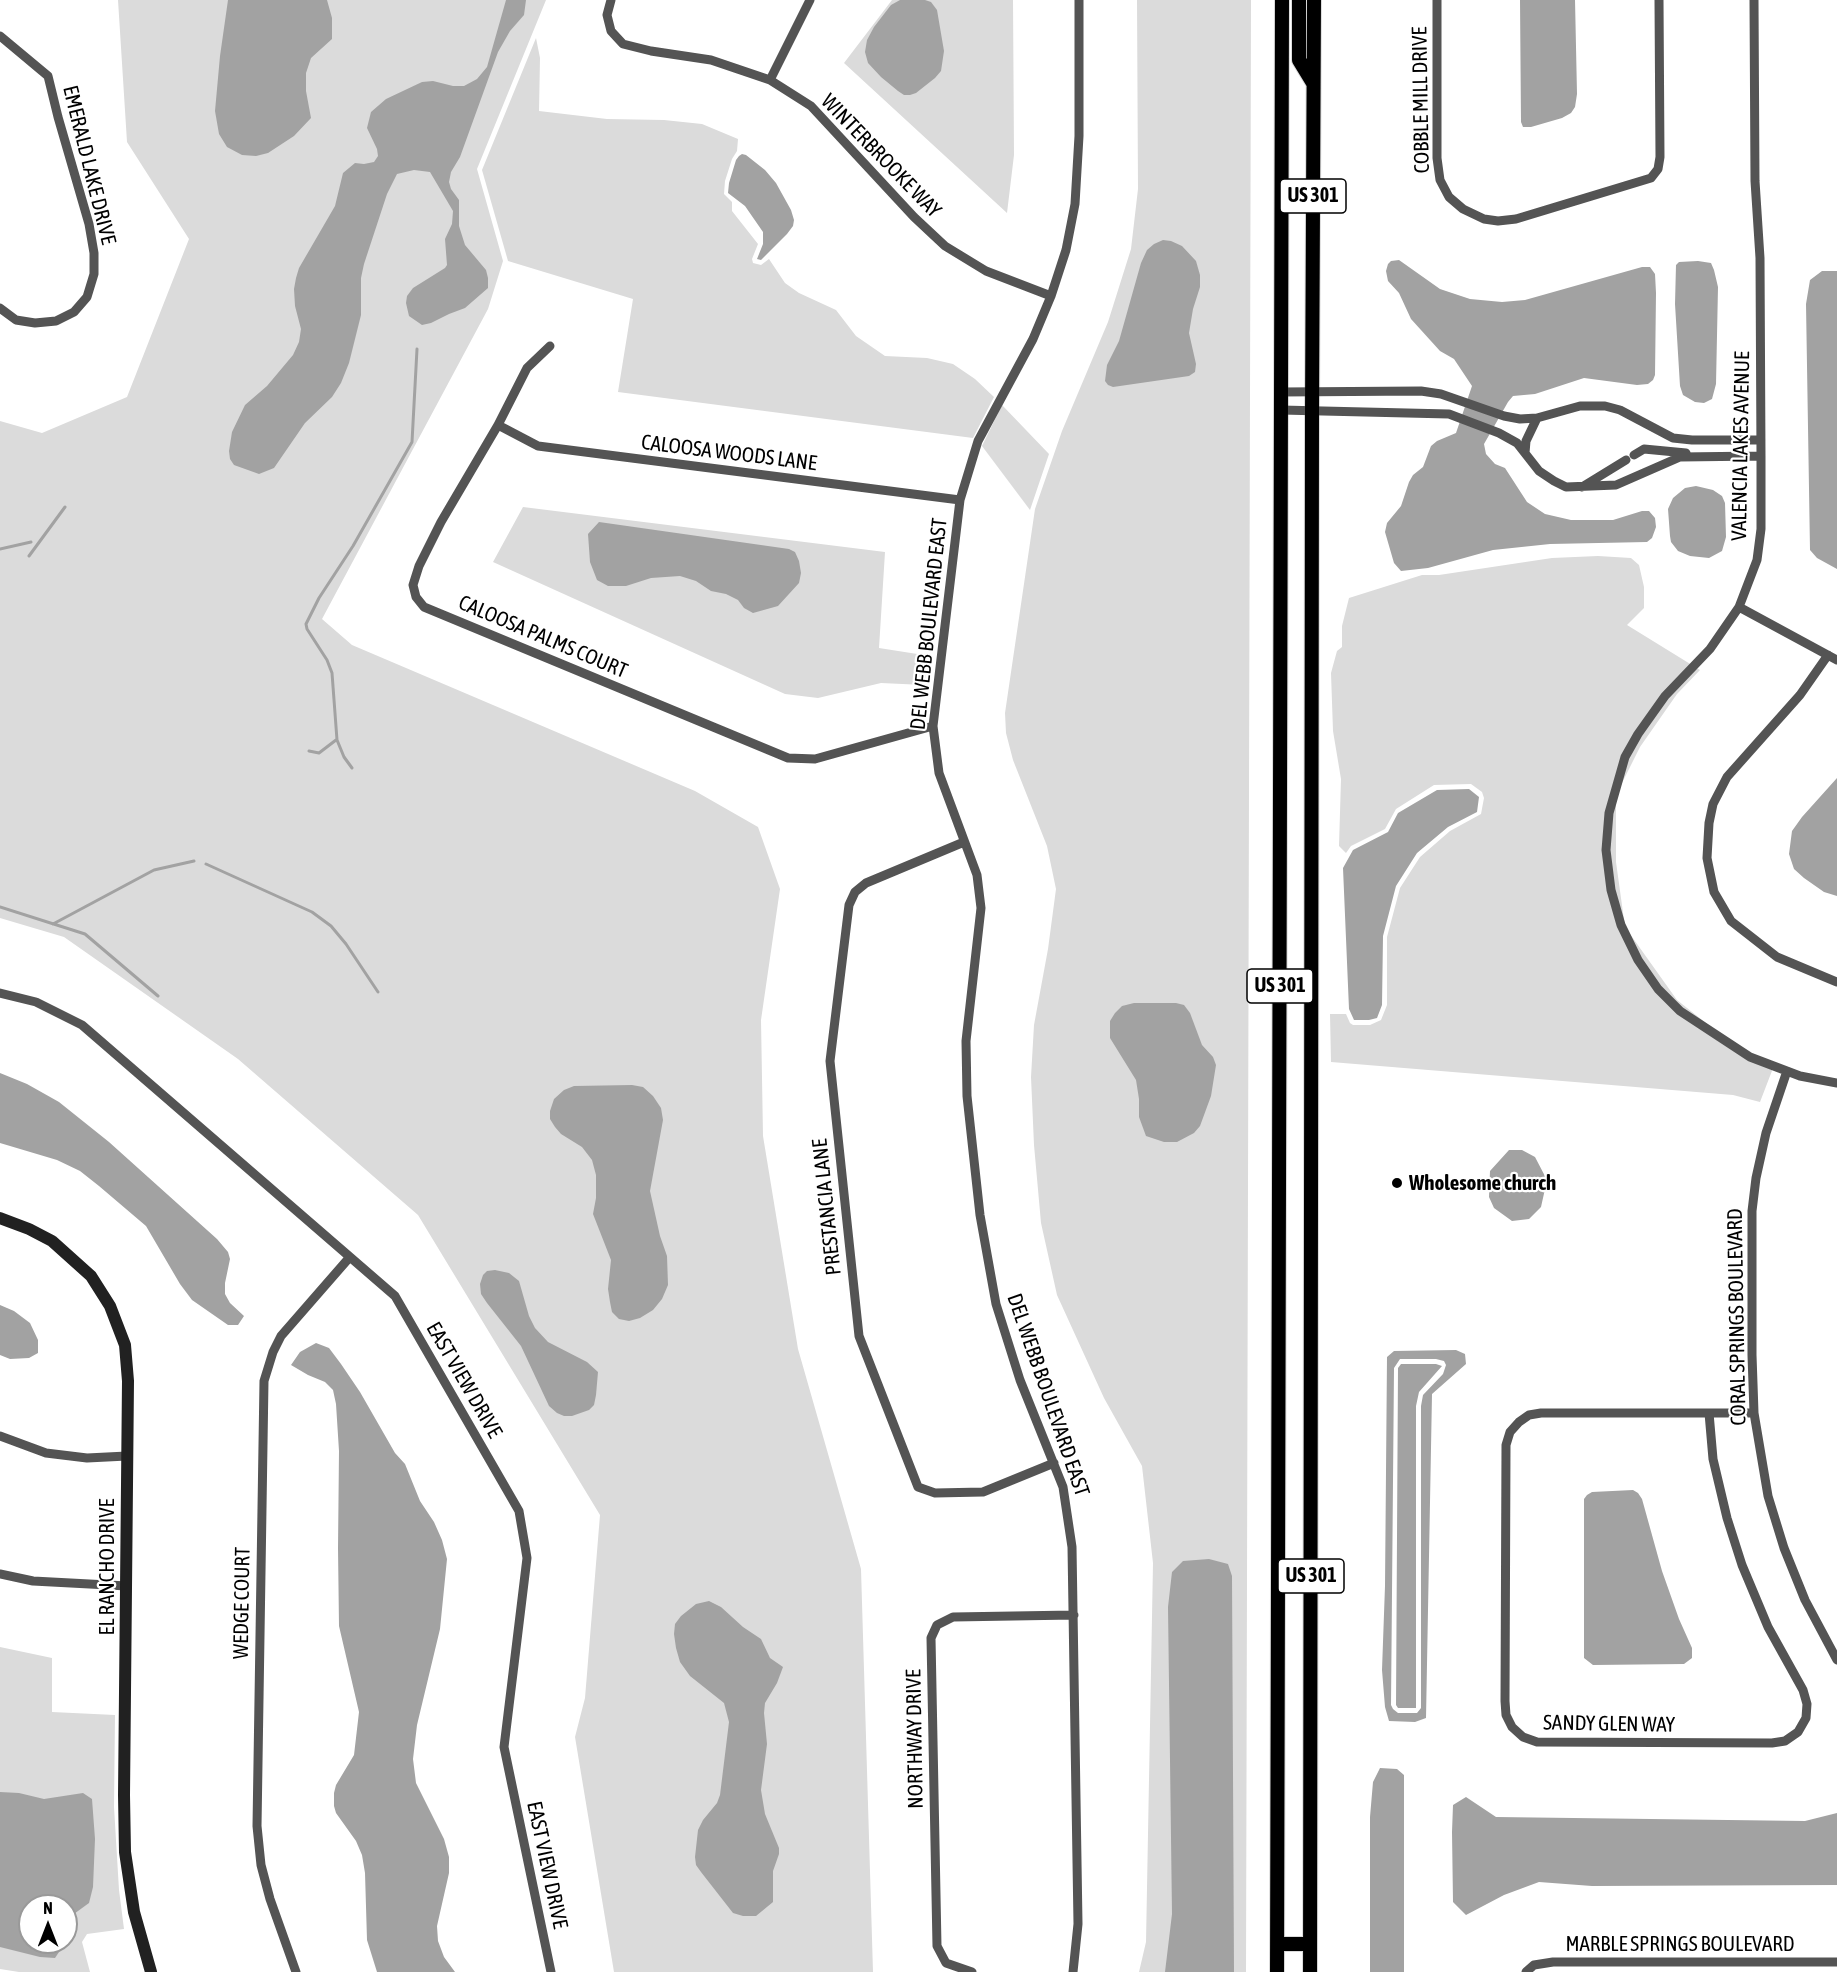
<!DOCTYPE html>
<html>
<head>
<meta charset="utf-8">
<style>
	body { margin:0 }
	#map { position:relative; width:1837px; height:1972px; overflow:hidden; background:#fff; font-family:"Asap Condensed",sans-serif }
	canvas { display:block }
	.north { position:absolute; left:18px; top:1894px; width:60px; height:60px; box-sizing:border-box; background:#fff; border:2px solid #999; border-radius:50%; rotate:0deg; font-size:16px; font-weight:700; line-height:24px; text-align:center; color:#000 }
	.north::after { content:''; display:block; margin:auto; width:21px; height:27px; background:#000; clip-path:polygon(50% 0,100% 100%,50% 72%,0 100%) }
</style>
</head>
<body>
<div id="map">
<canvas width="1837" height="1972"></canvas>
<div class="north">N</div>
</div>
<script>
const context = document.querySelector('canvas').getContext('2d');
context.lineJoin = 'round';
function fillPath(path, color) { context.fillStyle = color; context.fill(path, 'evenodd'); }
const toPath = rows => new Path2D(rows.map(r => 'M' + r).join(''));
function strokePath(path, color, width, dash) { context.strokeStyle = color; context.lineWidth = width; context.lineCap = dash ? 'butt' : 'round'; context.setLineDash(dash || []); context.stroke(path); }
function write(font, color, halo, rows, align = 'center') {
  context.font = font + ' "Asap Condensed",sans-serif'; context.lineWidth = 4.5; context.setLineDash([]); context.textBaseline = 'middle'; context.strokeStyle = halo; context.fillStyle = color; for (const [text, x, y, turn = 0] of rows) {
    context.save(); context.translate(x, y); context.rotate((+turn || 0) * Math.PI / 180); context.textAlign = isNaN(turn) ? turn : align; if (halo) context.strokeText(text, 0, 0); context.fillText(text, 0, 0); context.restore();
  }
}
fillPath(toPath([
	[118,0,546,0,477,169,503,261,488,309,322,619,352,645,695,791,758,827,780,889,761,1020,763,1136,798,1349,861,1569,873,1972,614,1972,575,1737,585,1698,600,1515,418,1215,238,1059,64,937,0,918,0,421,42,433,127,397,189,239,127,142],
	[892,0,1013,0,1014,155,1007,213,844,63],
	[1137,0,1251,0,1246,1972,1139,1972,1146,1942,1153,1563,1142,1466,1104,1398,1057,1295,1041,1223,1034,1145,1031,1077,1034,1025,1048,949,1056,889,1047,846,1013,760,1006,733,1005,713,1035,509,1062,431,1108,322,1131,249,1138,189],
	[536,38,540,58,539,111,607,119,664,120,702,124,738,139,737,151,732,159,725,181,724,194,732,202,732,211,758,244,752,259,753,263,761,265,769,259,785,283,799,293,836,310,856,336,885,356,927,358,953,364,975,379,994,397,973,438,618,392,633,299,508,261,482,170],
	[1002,405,1049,454,1030,510,982,446],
	[523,507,885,552,879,648,930,656,924,685,881,683,818,698,785,694,493,562],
	[1598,556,1631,558,1639,565,1644,587,1644,608,1627,625,1700,670,1677,694,1640,747,1616,795,1616,862,1625,927,1677,1000,1736,1047,1775,1063,1760,1102,1733,1095,1331,1062,1330,1014,1346,1014,1350,1023,1353,1025,1370,1025,1381,1020,1387,1005,1387,937,1400,888,1420,857,1450,831,1481,814,1484,798,1482,792,1471,784,1434,785,1396,809,1385,829,1351,846,1346,853,1339,846,1341,779,1333,731,1331,673,1337,651,1342,647,1342,626,1349,598,1422,575,1439,575,1552,558],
	[0,1647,52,1658,52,1712,115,1715,114,1807,119,1890,124,1929,87,1934,82,1942,90,1972,19,1972,0,1969],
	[30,1906,66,1906,66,1942,30,1942]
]), '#dbdbdb');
fillPath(toPath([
	[228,0,327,0,332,18,332,39,311,58,306,73,306,91,311,118,294,136,268,153,256,156,242,155,227,147,219,134,215,111,220,56],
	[506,0,526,0,524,15,510,31,498,52,460,157,451,172,449,182,451,189,459,200,459,226,465,245,486,270,488,278,488,288,465,308,449,314,431,323,422,325,409,316,406,303,407,296,413,288,445,268,447,265,445,239,452,224,453,211,430,172,414,170,397,174,387,194,364,264,361,278,361,315,349,363,341,383,332,397,305,423,274,468,259,474,234,465,230,459,229,451,232,432,245,405,267,386,293,355,299,342,301,329,295,306,294,289,296,278,299,268,335,206,343,173,355,163,364,164,374,162,378,156,377,149,367,128,371,112,386,99,422,82,433,81,453,86,464,86,477,79,487,67],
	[900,0,925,0,931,2,937,10,944,51,941,71,935,78,916,93,910,95,904,95,898,91,881,77,868,63,865,52,867,40,874,27,891,5],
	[1520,0,1575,0,1577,94,1575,107,1571,113,1562,118,1531,127,1523,127,1521,122],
	[742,154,746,155,765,170,776,183,791,210,794,220,793,226,787,234,761,260,757,259,763,244,763,232,745,206,728,193,729,183,736,160,739,156],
	[1163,240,1171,241,1182,246,1196,261,1200,275,1200,287,1193,309,1189,333,1196,364,1195,372,1189,376,1113,387,1108,385,1105,381,1107,365,1119,341,1141,263,1147,250,1154,244],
	[1399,260,1440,289,1470,299,1502,302,1525,300,1642,267,1650,267,1655,274,1656,293,1655,375,1653,380,1648,384,1637,385,1584,378,1535,394,1513,396,1508,402,1484,444,1486,454,1495,464,1505,468,1527,502,1545,514,1571,520,1613,520,1642,511,1649,511,1655,518,1656,527,1652,538,1647,542,1550,544,1493,550,1428,568,1401,571,1394,563,1385,532,1387,523,1401,506,1409,482,1413,475,1423,467,1431,446,1437,441,1456,433,1472,386,1454,359,1440,351,1411,319,1399,293,1388,281,1386,271,1388,264,1391,261],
	[1698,261,1711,263,1714,270,1718,287,1716,384,1712,399,1704,403,1695,402,1683,395,1680,386,1675,304,1676,265,1679,262],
	[1822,271,1837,271,1837,569,1817,558,1810,550,1806,304,1810,280],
	[1696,486,1713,490,1722,496,1725,503,1726,537,1722,551,1709,558,1690,556,1678,551,1671,542,1670,536,1668,509,1673,498,1685,488],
	[599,522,789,549,795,552,799,561,801,573,799,583,778,606,753,613,744,608,738,600,726,594,711,591,696,581,680,576,651,578,626,586,608,586,597,580,590,562,588,534],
	[1837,778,1837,896,1824,892,1804,878,1794,869,1789,854,1792,831,1802,817],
	[1469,789,1479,797,1477,812,1448,827,1417,853,1396,886,1383,936,1382,1005,1377,1018,1369,1020,1354,1020,1349,1009,1343,868,1353,850,1388,832,1398,813,1437,790],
	[1134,1003,1176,1003,1184,1005,1190,1013,1202,1045,1213,1057,1216,1065,1211,1096,1200,1126,1194,1133,1177,1142,1164,1142,1146,1136,1139,1117,1139,1099,1136,1080,1110,1038,1110,1021,1115,1013,1122,1006],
	[0,1073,27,1084,59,1102,109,1142,217,1239,228,1252,230,1259,225,1283,225,1294,230,1303,244,1316,238,1325,228,1325,192,1300,180,1284,146,1226,99,1186,80,1171,57,1160,0,1143],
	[632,1085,643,1087,653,1096,661,1108,663,1120,650,1191,660,1236,667,1256,668,1285,662,1299,653,1310,640,1318,629,1321,619,1319,612,1312,610,1302,608,1289,611,1260,593,1214,596,1198,596,1175,592,1160,582,1147,561,1134,555,1127,550,1119,550,1111,554,1099,564,1090,574,1086],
	[1509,1150,1522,1150,1535,1157,1547,1180,1541,1207,1529,1219,1512,1221,1494,1208,1489,1197,1490,1171],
	[495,1270,509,1273,519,1281,529,1316,535,1328,548,1342,587,1362,598,1372,596,1395,594,1405,589,1410,572,1416,564,1416,557,1413,549,1406,521,1346,487,1303,481,1294,480,1284,483,1275,487,1271],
	[0,1305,14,1311,30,1323,38,1340,38,1353,29,1358,10,1359,0,1355],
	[316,1343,329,1348,341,1364,360,1392,395,1453,405,1464,420,1501,434,1522,442,1540,447,1559,440,1629,417,1725,413,1759,416,1783,444,1839,449,1857,449,1873,437,1926,438,1941,444,1957,455,1972,377,1972,367,1940,365,1873,362,1855,356,1841,336,1813,334,1806,334,1793,336,1785,354,1755,359,1712,339,1626,338,1548,339,1451,336,1404,333,1390,325,1382,308,1375,291,1365,300,1352],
	[1456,1350,1465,1354,1466,1364,1432,1394,1426,1718,1415,1722,1389,1721,1385,1707,1382,1670,1385,1586,1387,1357,1394,1351],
	[1400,1359,1436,1359,1444,1361,1446,1365,1443,1374,1423,1395,1421,1406,1421,1708,1417,1713,1398,1713,1393,1709,1391,1705,1394,1368],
	[1401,1364,1436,1364,1442,1366,1419,1392,1416,1406,1416,1708,1398,1708,1396,1705,1398,1368],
	[1633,1490,1638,1493,1642,1499,1662,1571,1679,1619,1692,1648,1692,1658,1684,1664,1593,1665,1584,1658,1584,1499,1587,1495,1592,1492],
	[1209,1559,1228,1564,1232,1576,1234,1972,1165,1972,1172,1914,1168,1607,1172,1572,1183,1561],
	[709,1601,721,1607,743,1627,761,1639,770,1658,783,1667,777,1683,765,1703,764,1713,767,1744,761,1790,765,1814,779,1848,779,1854,773,1871,773,1902,756,1916,743,1916,733,1913,701,1872,696,1865,695,1857,698,1830,703,1820,717,1803,720,1795,729,1722,724,1703,690,1676,680,1662,676,1648,674,1634,675,1624,681,1616,696,1604],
	[1380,1768,1397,1769,1404,1775,1404,1972,1370,1972,1370,1817,1373,1782],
	[0,1792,19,1793,44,1799,83,1793,92,1799,95,1839,93,1887,89,1903,67,1919,66,1922,66,1906,30,1906,30,1942,62,1942,59,1952,55,1958,40,1957,0,1947],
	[1466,1797,1496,1817,1805,1821,1837,1813,1837,1885,1592,1886,1539,1882,1504,1895,1466,1915,1453,1902,1452,1832,1453,1805]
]), '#a2a2a2');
strokePath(toPath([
	[0,549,31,542],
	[29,556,65,507],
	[309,751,319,753,336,740],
	[352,768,344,757,337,740,332,673,327,660,307,629,306,624,319,598,353,546,412,442,417,349],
	[206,864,312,912,331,926,346,944,378,992],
	[0,907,85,934,158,996],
	[53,924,154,870,194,861]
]), '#a2a2a2', 3);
const primary = toPath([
	[1299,0,1299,60,1313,83],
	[1278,1944,1310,1944],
	[1277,1972,1282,0],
	[1310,1972,1312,411,1314,0]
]);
strokePath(primary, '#dbdbdb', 16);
strokePath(toPath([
	[611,0,607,15,611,31,623,44,651,51,711,60,770,80,811,106,914,217,945,246,986,271,1051,296],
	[1437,0,1437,158,1440,180,1449,197,1463,209,1484,219,1498,221,1516,219,1651,178,1658,169,1660,157,1659,0],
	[1754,0,1755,181,1760,258,1761,456,1761,529,1757,560,1739,607,1710,649,1665,696,1638,734,1625,757,1609,813,1606,850,1611,890,1621,925,1638,960,1658,989,1680,1011,1750,1057,1800,1076,1837,1083],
	[0,36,48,76,58,117,89,224,94,253,94,274,87,297,74,312,56,321,35,323,16,320,0,308],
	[770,80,810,0],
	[550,346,527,368,498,425,441,522,419,566,413,585,416,597,424,607,788,758,815,759,933,726],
	[1281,392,1421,391,1441,394,1504,416,1520,419,1537,418,1580,406,1605,406,1620,410,1673,438,1692,440,1761,440],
	[1281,410,1449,414,1499,433,1517,443,1539,471,1554,481,1566,487,1616,485,1680,457,1761,456],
	[498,425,538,446,960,500],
	[1525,453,1526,441,1537,418],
	[1634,455,1644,449,1686,453],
	[1582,487,1626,460],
	[1739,607,1837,660],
	[1828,655,1800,695,1727,777,1713,804,1709,823,1707,858,1714,892,1731,921,1777,957,1837,982],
	[964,842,866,883,855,892,849,905,830,1061,859,1336,918,1487,935,1493,983,1492,1054,1463],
	[0,993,36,1002,82,1025,395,1296,519,1511,527,1558,504,1747,551,1972],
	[1787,1071,1766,1133,1756,1178,1752,1211,1752,1355,1754,1413,1768,1496,1784,1548,1805,1600,1837,1660],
	[1709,1413,1541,1413,1529,1415,1519,1422,1510,1432,1506,1445,1505,1701,1506,1715,1512,1727,1523,1737,1537,1742,1772,1743,1785,1741,1798,1732,1806,1718,1807,1704,1803,1690,1768,1627,1742,1565,1727,1518,1713,1459,1709,1413,1754,1413],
	[0,1436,46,1453,87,1458,127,1456],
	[0,1574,33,1581,127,1586],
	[296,1972,270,1899,261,1865,257,1826,264,1381,273,1352,281,1336,349,1258],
	[972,1972,946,1963,937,1946,931,1638,937,1625,953,1617,1074,1615],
	[1073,1972,1078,1924,1072,1547,1063,1487,1020,1380,996,1304,980,1215,967,1096,966,1041,981,908,977,875,939,773,933,726,960,500,978,441,1033,339,1051,296,1066,250,1075,204,1079,136,1079,0],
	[1526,1972,1534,1965,1553,1962,1837,1962]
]), '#545454', 9);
strokePath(toPath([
	[0,1218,29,1229,52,1241,91,1276,110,1306,125,1345,128,1381,124,1795,125,1852,134,1912,151,1972]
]), '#212121', 12);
strokePath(primary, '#000', 14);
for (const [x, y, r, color] of [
	[1397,1183,6,"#000"]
]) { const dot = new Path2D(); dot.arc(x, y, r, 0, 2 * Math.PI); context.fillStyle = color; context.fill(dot); strokePath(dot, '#fff', 2); }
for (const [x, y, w] of [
	[1313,196,66],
	[1280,986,66],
	[1311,1576,66]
]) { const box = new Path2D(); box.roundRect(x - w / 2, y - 17, w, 34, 4.5); context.fillStyle = '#fff'; context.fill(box); strokePath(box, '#000', 1.5); }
write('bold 20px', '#000', null, [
	["US 301",1313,196],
	["US 301",1280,986],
	["US 301",1311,1576]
]);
write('21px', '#000', '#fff', [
	["COBBLE MILL DRIVE",1421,100,-91],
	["WINTERBROOKE WAY",881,156,46],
	["EMERALD LAKE DRIVE",89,165,76],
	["VALENCIA LAKES AVENUE",1741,446,-89],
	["CALOOSA WOODS LANE",729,453,7],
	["DEL WEBB BOULEVARD EAST",929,624,-84],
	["CALOOSA PALMS COURT",543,637,23],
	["PRESTANCIA LANE",827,1207,-96],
	["CORAL SPRINGS BOULEVARD",1737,1317,-91],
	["EAST VIEW DRIVE",464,1380,60],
	["DEL WEBB BOULEVARD EAST",1048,1395,71],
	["EL RANCHO DRIVE",107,1567,-90],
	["WEDGE COURT",242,1603,-89],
	["SANDY GLEN WAY",1609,1724,1],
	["NORTHWAY DRIVE",915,1739,-91],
	["EAST VIEW DRIVE",547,1865,78],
	["MARBLE SPRINGS BOULEVARD",1680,1944]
]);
write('bold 21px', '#000', '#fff', [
	["Wholesome church",1409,1183]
], 'left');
</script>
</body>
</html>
